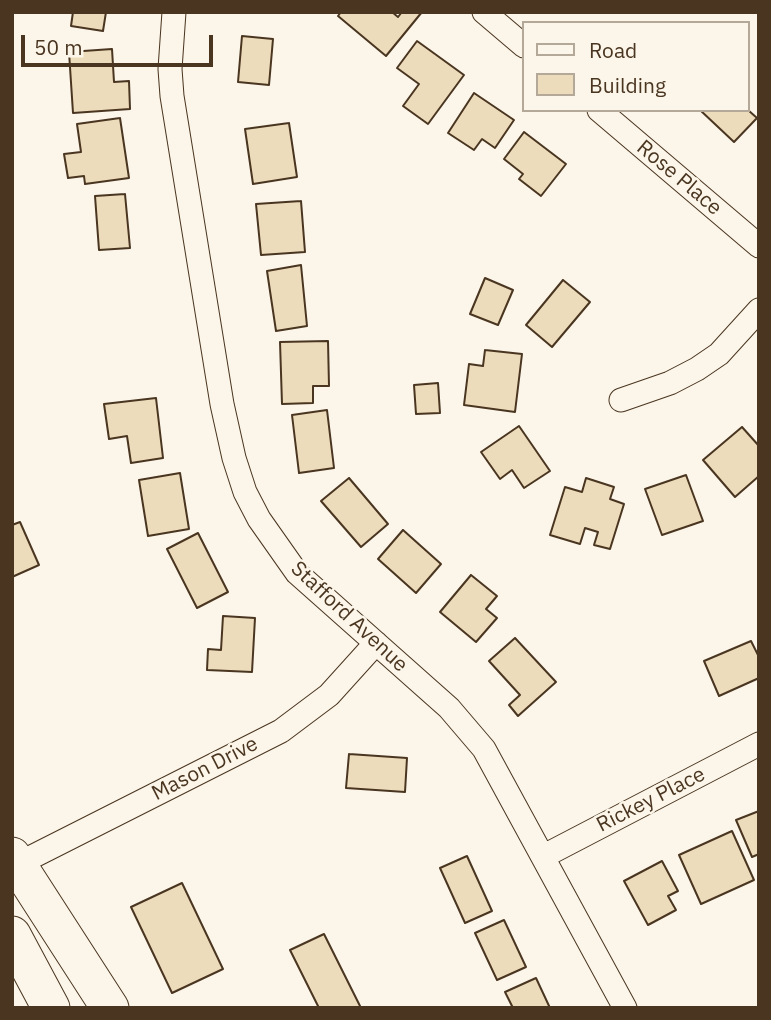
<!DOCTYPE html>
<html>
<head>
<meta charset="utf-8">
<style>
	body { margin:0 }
	#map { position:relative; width:771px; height:1020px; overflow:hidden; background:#fbf6e9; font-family:"IBM Plex Sans",sans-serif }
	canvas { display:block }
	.frame { position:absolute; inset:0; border:14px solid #4a3520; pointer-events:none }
	.legend { position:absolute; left:522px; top:21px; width:228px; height:91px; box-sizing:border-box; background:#fbf6e9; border:2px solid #b4a999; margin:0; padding:9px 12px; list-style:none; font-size:21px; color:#4a3520 }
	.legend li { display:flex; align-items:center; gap:14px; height:35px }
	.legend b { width:35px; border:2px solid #b4a999 }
	.scale { position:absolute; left:21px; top:35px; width:192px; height:32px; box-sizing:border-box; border:4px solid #4a3520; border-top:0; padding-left:9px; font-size:21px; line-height:24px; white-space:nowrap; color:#4a3520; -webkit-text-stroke:5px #fbf6e9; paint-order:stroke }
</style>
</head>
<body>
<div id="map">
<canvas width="771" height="1020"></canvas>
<div class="frame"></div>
<ul class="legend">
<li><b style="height:9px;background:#fbf6e9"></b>Road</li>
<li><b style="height:19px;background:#ecdcbc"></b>Building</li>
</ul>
<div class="scale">50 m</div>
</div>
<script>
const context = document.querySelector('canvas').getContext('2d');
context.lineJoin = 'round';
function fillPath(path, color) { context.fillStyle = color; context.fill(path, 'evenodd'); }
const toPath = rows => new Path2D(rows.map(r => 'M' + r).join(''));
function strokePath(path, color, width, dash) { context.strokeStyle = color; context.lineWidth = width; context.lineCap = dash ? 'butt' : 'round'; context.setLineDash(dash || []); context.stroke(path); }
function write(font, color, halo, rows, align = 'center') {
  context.font = font + ' "IBM Plex Sans",sans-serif'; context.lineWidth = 5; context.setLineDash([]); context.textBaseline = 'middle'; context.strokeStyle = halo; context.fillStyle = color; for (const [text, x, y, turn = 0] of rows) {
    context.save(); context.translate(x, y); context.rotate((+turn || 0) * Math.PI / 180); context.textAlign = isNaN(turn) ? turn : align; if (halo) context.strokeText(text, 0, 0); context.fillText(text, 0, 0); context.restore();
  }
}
const building = toPath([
	[73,12,106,12,103,31,71,26,73,12],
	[341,12,392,12,398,17,402,12,422,12,386,56,338,16,341,12],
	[242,36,273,39,269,85,238,82,242,36],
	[417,41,464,75,428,124,403,106,419,84,397,68,417,41],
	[112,49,114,82,129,81,130,109,73,113,69,52,112,49],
	[474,93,514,120,495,148,482,139,474,150,448,133,474,93],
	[700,110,748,110,757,118,734,142,700,110],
	[120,118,129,178,85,184,84,176,68,178,64,154,81,152,77,124,120,118],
	[289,123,297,177,253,184,245,129,289,123],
	[524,132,566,164,541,196,519,179,523,174,504,159,524,132],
	[125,194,130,248,99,250,95,196,125,194],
	[301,201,305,252,261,255,256,204,301,201],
	[301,265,307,326,276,331,267,271,301,265],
	[485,278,513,290,498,325,470,314,485,278],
	[563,280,590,302,552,347,526,325,563,280],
	[328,341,329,386,313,386,313,403,282,404,280,342,328,341],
	[485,350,522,354,515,412,464,405,469,364,483,366,485,350],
	[438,383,440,413,416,414,414,385,438,383],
	[156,398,163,458,131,463,127,436,109,439,104,404,156,398],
	[327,410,334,468,299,473,292,415,327,410],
	[519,426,550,471,524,488,512,470,500,479,481,452,519,426],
	[742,427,759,446,759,476,735,497,703,460,742,427],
	[180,473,189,529,148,536,139,480,180,473],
	[686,475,703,521,662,535,645,489,686,475],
	[349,478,388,524,361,547,321,501,349,478],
	[586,478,614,487,610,499,624,504,610,549,594,545,598,532,585,528,580,544,550,535,565,487,582,492,586,478],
	[20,522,39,565,12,577,12,525,20,522],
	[403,530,441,564,416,593,378,559,403,530],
	[198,533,228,592,197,608,167,549,198,533],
	[471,575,497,596,486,609,497,618,476,642,440,612,471,575],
	[223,616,255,618,252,672,207,670,208,649,221,650,223,616],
	[515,638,556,682,518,716,509,705,520,695,489,661,515,638],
	[751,641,759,657,759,678,719,696,704,661,751,641],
	[349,754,407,758,405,792,346,788,349,754],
	[759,811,759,854,752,857,736,820,759,811],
	[732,831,754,880,701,904,679,855,732,831],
	[467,856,492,911,465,923,440,868,467,856],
	[662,861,678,891,668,896,676,910,648,925,624,881,662,861],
	[182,883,223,969,172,993,131,907,182,883],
	[504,920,526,967,497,980,475,933,504,920],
	[324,934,361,1008,319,1008,290,950,324,934],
	[536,978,550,1008,513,1008,505,992,536,978]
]);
fillPath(building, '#ecdcbc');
strokePath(building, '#4a3520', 2);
const street = toPath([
	[174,12,170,69,172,96,222,404,234,458,245,492,259,519,297,573,449,708,484,749,625,1008],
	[484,12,524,46],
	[599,110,759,246],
	[621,400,670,383,697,369,719,354,759,310],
	[544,856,759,744],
	[12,867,281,731,329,695,376,643]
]);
const primary = toPath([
	[12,856,110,1008],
	[12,935,51,1008]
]);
strokePath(street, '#4a3520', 25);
strokePath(primary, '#4a3520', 39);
strokePath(street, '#fbf6e9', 23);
strokePath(primary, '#fbf6e9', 37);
write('21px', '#4a3520', '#fbf6e9', [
	["Rose Place",679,178,40],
	["Stafford Avenue",349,617,43],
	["Mason Drive",205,769,-27],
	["Rickey Place",651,800,-27]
]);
</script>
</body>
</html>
